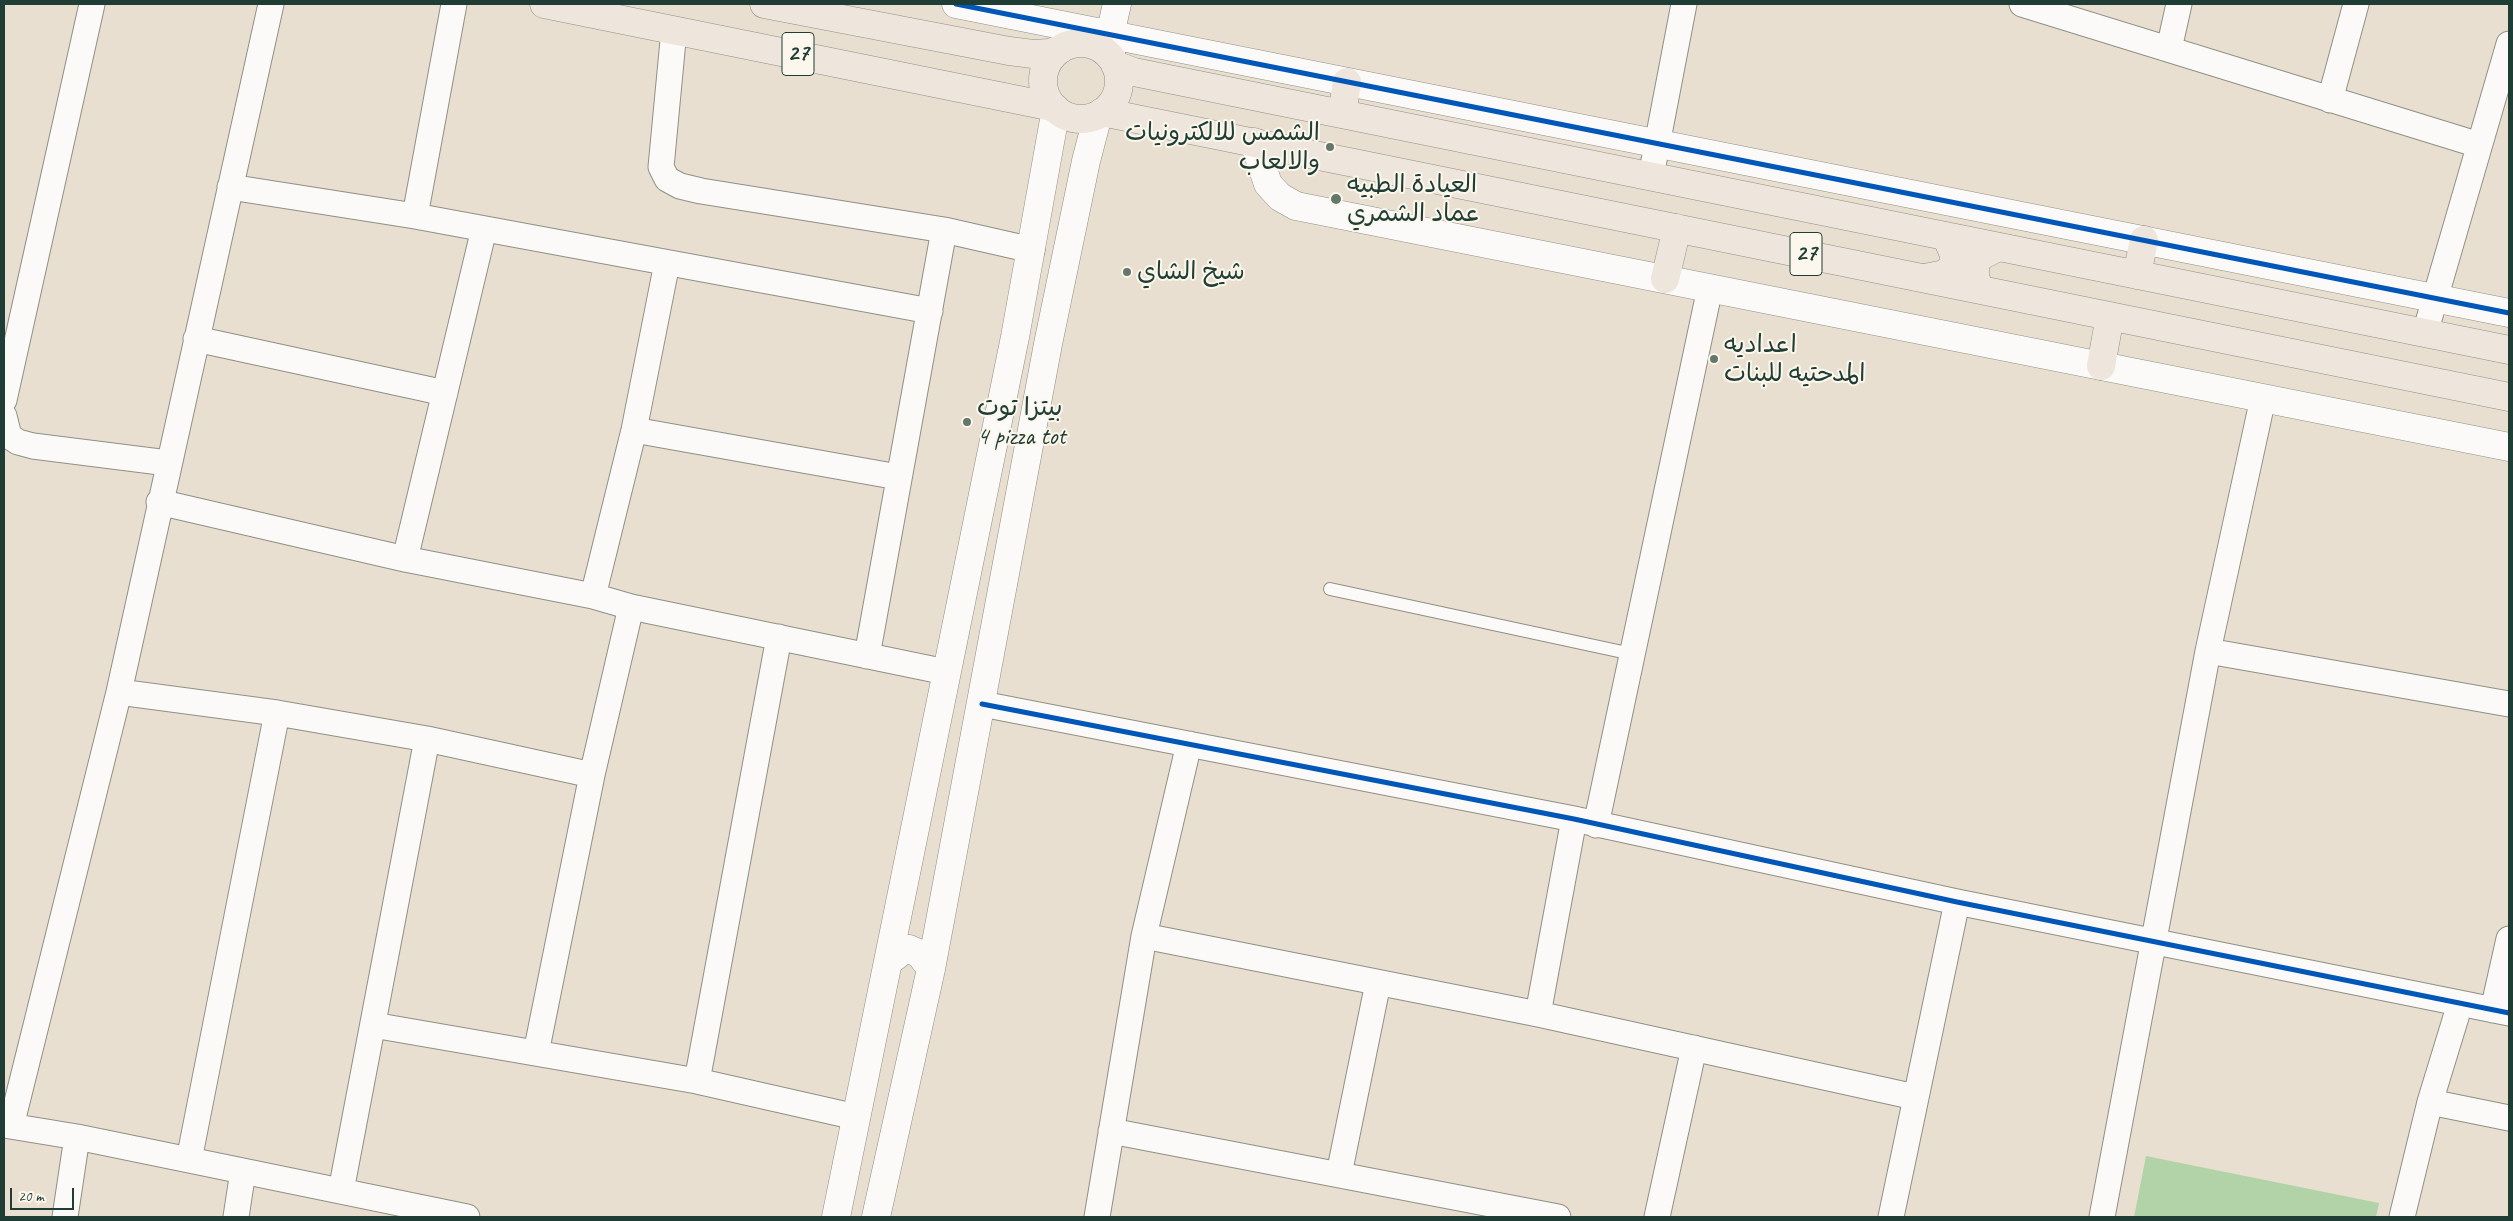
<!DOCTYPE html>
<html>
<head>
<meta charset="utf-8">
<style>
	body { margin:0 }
	#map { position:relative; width:2513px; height:1221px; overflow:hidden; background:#e8dfd0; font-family:Caveat,sans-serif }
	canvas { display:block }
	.frame { position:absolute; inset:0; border:5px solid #1f3d34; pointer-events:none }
	.scale { position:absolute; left:10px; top:1188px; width:64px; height:22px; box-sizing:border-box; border:2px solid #1f3d34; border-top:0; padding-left:6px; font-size:15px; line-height:18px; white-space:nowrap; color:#1f3d34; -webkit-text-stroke:4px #fbf7ec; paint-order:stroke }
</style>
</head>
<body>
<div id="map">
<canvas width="2513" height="1221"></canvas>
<div class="frame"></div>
<div class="scale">20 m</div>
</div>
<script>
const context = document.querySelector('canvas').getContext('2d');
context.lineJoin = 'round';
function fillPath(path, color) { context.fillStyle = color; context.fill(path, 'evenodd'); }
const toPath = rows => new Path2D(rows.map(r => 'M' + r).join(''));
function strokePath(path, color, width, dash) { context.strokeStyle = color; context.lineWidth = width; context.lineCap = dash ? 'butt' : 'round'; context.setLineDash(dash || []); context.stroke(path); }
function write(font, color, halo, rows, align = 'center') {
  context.font = font + ' Caveat,"Playpen Sans Arabic",sans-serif'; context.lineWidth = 4; context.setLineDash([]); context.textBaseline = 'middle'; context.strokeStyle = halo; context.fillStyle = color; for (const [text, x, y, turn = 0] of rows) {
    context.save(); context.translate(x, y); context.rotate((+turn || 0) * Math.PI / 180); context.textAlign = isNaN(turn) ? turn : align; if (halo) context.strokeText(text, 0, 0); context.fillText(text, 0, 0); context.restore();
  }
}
fillPath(toPath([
	[2146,1156,2379,1203,2376,1217,2134,1217]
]), '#b2d3a7');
const service = toPath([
	[1330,589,1632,654]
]);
const minor = toPath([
	[2022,4,2479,145],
	[674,30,661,167,667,179,680,186,701,191,944,230,1032,250],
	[2169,49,2179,4],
	[2330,100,2356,4],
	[1651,176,1684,4],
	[230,187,415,216,930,311],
	[415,216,454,4],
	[2425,333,2509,44],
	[196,339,445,393],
	[4,400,92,4],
	[4,416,9,436,18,442,33,446,168,463],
	[634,430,898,477],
	[159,502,405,559,593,596,631,607,946,672],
	[405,559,484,229],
	[593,596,634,430,667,263],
	[2208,651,2509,704],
	[867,656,944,230],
	[119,692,277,713,427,739,592,775],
	[982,704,1574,819,1957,902,2509,1013],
	[1596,825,1710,288],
	[1144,936,1538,1014,1915,1097],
	[2493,1010,2509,939],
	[1538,1014,1574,819],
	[373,1025,697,1081,856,1117],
	[536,1053,592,775,631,607],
	[697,1081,779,637],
	[2430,1102,2509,1118],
	[4,1125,77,1137,467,1217],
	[11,1126,119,692,271,4],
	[1111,1131,1558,1217],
	[189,1160,277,713],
	[1339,1174,1378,983],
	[341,1191,427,739],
	[65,1217,77,1137],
	[236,1217,243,1171],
	[1097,1217,1144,936,1189,744],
	[1657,1217,1694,1048],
	[1891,1217,1957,902],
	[2102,1217,2208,651,2263,398],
	[2402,1217,2430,1102,2460,1004]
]);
const tertiary = toPath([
	[956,4,2509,313],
	[1111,52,1110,35,1117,4],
	[1254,142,1268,184,1280,197,1296,206,2509,447],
	[888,962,902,951,909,949,920,954,931,969],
	[836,1217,1015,337,1056,109],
	[876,1217,931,969,1048,344,1086,161,1098,115]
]);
const primary = toPath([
	[544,4,1053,107],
	[764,4,1009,51,1033,54,1049,53,1061,49],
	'1043 81a38 38 0 1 1 76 0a38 38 0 1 1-76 0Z',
	[1115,65,1134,72,2509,350],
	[1102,112,2509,397],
	[1342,114,1347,82],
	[2137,275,2144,240],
	[1925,278,1945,274,1952,267,1955,257,1946,236],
	[1665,279,1677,228],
	[1979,289,1975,276,1975,266,1979,257,1998,247],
	[2101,366,2110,316]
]);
strokePath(service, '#8f9086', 14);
strokePath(minor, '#8f9086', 27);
strokePath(tertiary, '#8f9086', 29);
strokePath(primary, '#8f9086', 29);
strokePath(service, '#fcfaf8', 12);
strokePath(minor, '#fcfaf8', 25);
strokePath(tertiary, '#fcfaf8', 28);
strokePath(primary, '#eee5dd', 28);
strokePath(toPath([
	[956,4,2509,313],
	[982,704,1574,819,1957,902,2509,1013]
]), '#0057b8', 5);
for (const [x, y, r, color] of [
	[1330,147,5,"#65766b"],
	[1336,199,6,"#65766b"],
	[1127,272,5,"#65766b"],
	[1714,359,5,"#65766b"],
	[967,422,5,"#65766b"]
]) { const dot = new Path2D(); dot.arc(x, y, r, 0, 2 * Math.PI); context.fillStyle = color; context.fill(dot); strokePath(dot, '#fbf7ec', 2); }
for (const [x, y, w] of [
	[798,54,32],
	[1806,254,32]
]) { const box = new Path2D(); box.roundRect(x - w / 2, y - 21.5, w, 43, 4); context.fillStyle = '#fbf7ec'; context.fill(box); strokePath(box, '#1f3d34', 1); }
write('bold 24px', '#1f3d34', null, [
	["27",798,54],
	["27",1806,254]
]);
write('25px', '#1f3d34', '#fbf7ec', [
	["الشمس للالكترونيات",1320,133,"right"],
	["والالعاب",1320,162,"right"],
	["العيادة الطبيه",1347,185],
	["عماد الشمري",1347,214],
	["شيخ الشاي",1137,272],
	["اعداديه",1724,345],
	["المدحتيه للبنات",1724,374],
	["بيتزا توت",977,408],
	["4 pizza tot",977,437]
], 'left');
</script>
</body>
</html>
